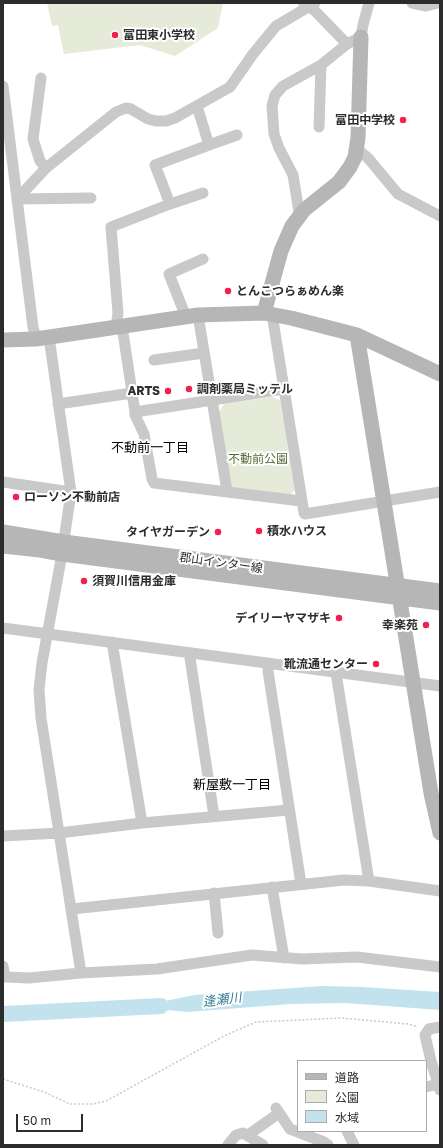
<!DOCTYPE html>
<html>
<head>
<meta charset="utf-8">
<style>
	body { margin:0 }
	#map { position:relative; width:443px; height:1148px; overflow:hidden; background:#fff; font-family:"Golos Text","Noto Sans JP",sans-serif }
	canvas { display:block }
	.frame { position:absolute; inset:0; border:4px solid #2c2c2c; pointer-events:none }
	.legend { position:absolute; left:297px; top:1060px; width:130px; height:72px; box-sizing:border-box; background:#fff; border:1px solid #ababab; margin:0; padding:5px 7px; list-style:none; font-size:12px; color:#2c2c2c }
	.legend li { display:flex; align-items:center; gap:8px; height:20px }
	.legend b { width:20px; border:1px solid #ababab }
	.scale { position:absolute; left:16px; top:1114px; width:67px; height:18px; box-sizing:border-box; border:2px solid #2c2c2c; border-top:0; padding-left:5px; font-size:12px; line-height:14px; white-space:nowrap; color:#2c2c2c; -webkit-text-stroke:3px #fff; paint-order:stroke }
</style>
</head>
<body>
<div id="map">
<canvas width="443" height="1148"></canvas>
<div class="frame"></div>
<ul class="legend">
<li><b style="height:5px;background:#b6b6b6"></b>道路</li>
<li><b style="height:11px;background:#e5ebd8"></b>公園</li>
<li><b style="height:11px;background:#c2e3ed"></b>水域</li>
</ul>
<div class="scale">50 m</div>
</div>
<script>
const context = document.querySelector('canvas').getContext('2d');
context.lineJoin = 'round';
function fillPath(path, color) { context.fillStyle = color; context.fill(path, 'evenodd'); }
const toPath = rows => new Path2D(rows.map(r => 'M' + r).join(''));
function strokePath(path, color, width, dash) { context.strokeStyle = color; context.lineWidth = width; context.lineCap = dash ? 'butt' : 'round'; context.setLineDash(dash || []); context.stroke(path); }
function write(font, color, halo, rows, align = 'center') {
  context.font = font + ' "Golos Text","Noto Sans JP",sans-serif'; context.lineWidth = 4; context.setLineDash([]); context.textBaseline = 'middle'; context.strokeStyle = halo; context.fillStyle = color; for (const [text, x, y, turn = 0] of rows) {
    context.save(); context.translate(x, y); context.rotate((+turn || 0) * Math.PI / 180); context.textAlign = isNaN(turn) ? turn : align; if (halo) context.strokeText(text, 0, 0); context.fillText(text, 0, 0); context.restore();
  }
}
fillPath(toPath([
	[47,3,223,3,218,28,175,56,140,45,64,54,58,25,52,26],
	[272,397,280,400,295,490,289,495,234,489,230,486,219,412,224,404]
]), '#e5ebd8');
fillPath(toPath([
	[322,986,362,987,440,992,440,1010,345,1003,291,1004,188,1012,137,1007,194,995]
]), '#c2e3ed');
strokePath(toPath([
	[3,1014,161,1006]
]), '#c2e3ed', 16);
strokePath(toPath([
	[3,1079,44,1092,70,1104,93,1104,106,1101,224,1036,256,1022,341,1018,408,1024,418,1027]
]), '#c9c9c9', 1.5, [2, 2]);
strokePath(toPath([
	[412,3,426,6,438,3],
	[304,4,314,10,347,44,361,37,363,25,369,3],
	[41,78,33,139,40,161,46,168],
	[3,86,33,327,36,339],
	[319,127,321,65],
	[209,145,237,135],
	[357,149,368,158,398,194,440,216],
	[17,199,46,168,116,112,126,108,131,109,148,119,156,121,166,121,175,118,230,87,253,54,276,26,315,3],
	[17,199,91,198],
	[170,204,203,193],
	[300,215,299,212,293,175,279,148,274,134,272,106,275,95,283,86,321,65,347,44],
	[272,314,304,513,305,514,440,492],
	[198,315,227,491],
	[186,317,169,274,203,259],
	[122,326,135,412,284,389],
	[116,327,118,313,111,227,170,204,155,165,209,145,197,106],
	[49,337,71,492,62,554,42,663,39,690,41,718,81,973],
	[154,360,204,353],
	[58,404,132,393],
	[135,412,135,415,144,434,152,479,154,483,301,501],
	[3,482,71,492],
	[3,628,440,686],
	[112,642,142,823],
	[190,653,190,658,214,816],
	[268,664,268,671,301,884],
	[336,673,369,881],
	[3,836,59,833,142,823,289,810],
	[272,887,284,958],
	[214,893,218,933],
	[72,909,344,880,369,881,440,891],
	[3,966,5,977,29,978,81,973,157,969,252,955,302,959,357,957,440,967],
	[440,1027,429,1029,425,1035,431,1061,440,1090],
	[426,1087,438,1084],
	[276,1108,290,1129,324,1142,328,1145],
	[347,1131,354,1145],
	[248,1135,279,1113],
	[228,1145,236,1135,243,1133,263,1145]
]), '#c9c9c9', 11);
strokePath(toPath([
	[264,313,281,251,292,226,304,210,339,182,350,167,355,157,358,138,361,37],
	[357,335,431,793,440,833],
	[3,340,36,339,198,315,264,313,291,318,357,335,440,374],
	[3,532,64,542,440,591],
	[3,546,40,550,62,554,440,603]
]), '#b6b6b6', 15);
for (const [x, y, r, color] of [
	[115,35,4,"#f02150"],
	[403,120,4,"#f02150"],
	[228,291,4,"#f02150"],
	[189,389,4,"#f02150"],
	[168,391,4,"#f02150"],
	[16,497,4,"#f02150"],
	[259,531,4,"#f02150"],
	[218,532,4,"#f02150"],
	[84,581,4,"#f02150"],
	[339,618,4,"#f02150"],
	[426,625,4,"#f02150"],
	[376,664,4,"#f02150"]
]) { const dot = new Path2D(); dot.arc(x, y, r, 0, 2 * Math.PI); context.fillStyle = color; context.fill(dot); strokePath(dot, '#fff', 1.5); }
write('bold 12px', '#2c2c2c', '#fff', [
	["富田東小学校",123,35],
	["富田中学校",395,120,"right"],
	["とんこつらぁめん楽",236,291],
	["調剤薬局ミッテル",197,389],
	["ARTS",160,391,"right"],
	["ローソン不動前店",24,497],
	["積水ハウス",267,531],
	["タイヤガーデン",210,532,"right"],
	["須賀川信用金庫",92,581],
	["デイリーヤマザキ",331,618,"right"],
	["幸楽苑",418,625,"right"],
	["靴流通センター",368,664,"right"]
], 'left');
write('12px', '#576a37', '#fff', [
	["不動前公園",258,459]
]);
write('12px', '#2c2c2c', '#fff', [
	["郡山インター線",221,563,8]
]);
write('13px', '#000', '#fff', [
	["不動前一丁目",150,448],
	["新屋敷一丁目",232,785]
]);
write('italic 13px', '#367c92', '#fff', [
	["逢瀬川",222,1000,-7]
]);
</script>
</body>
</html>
